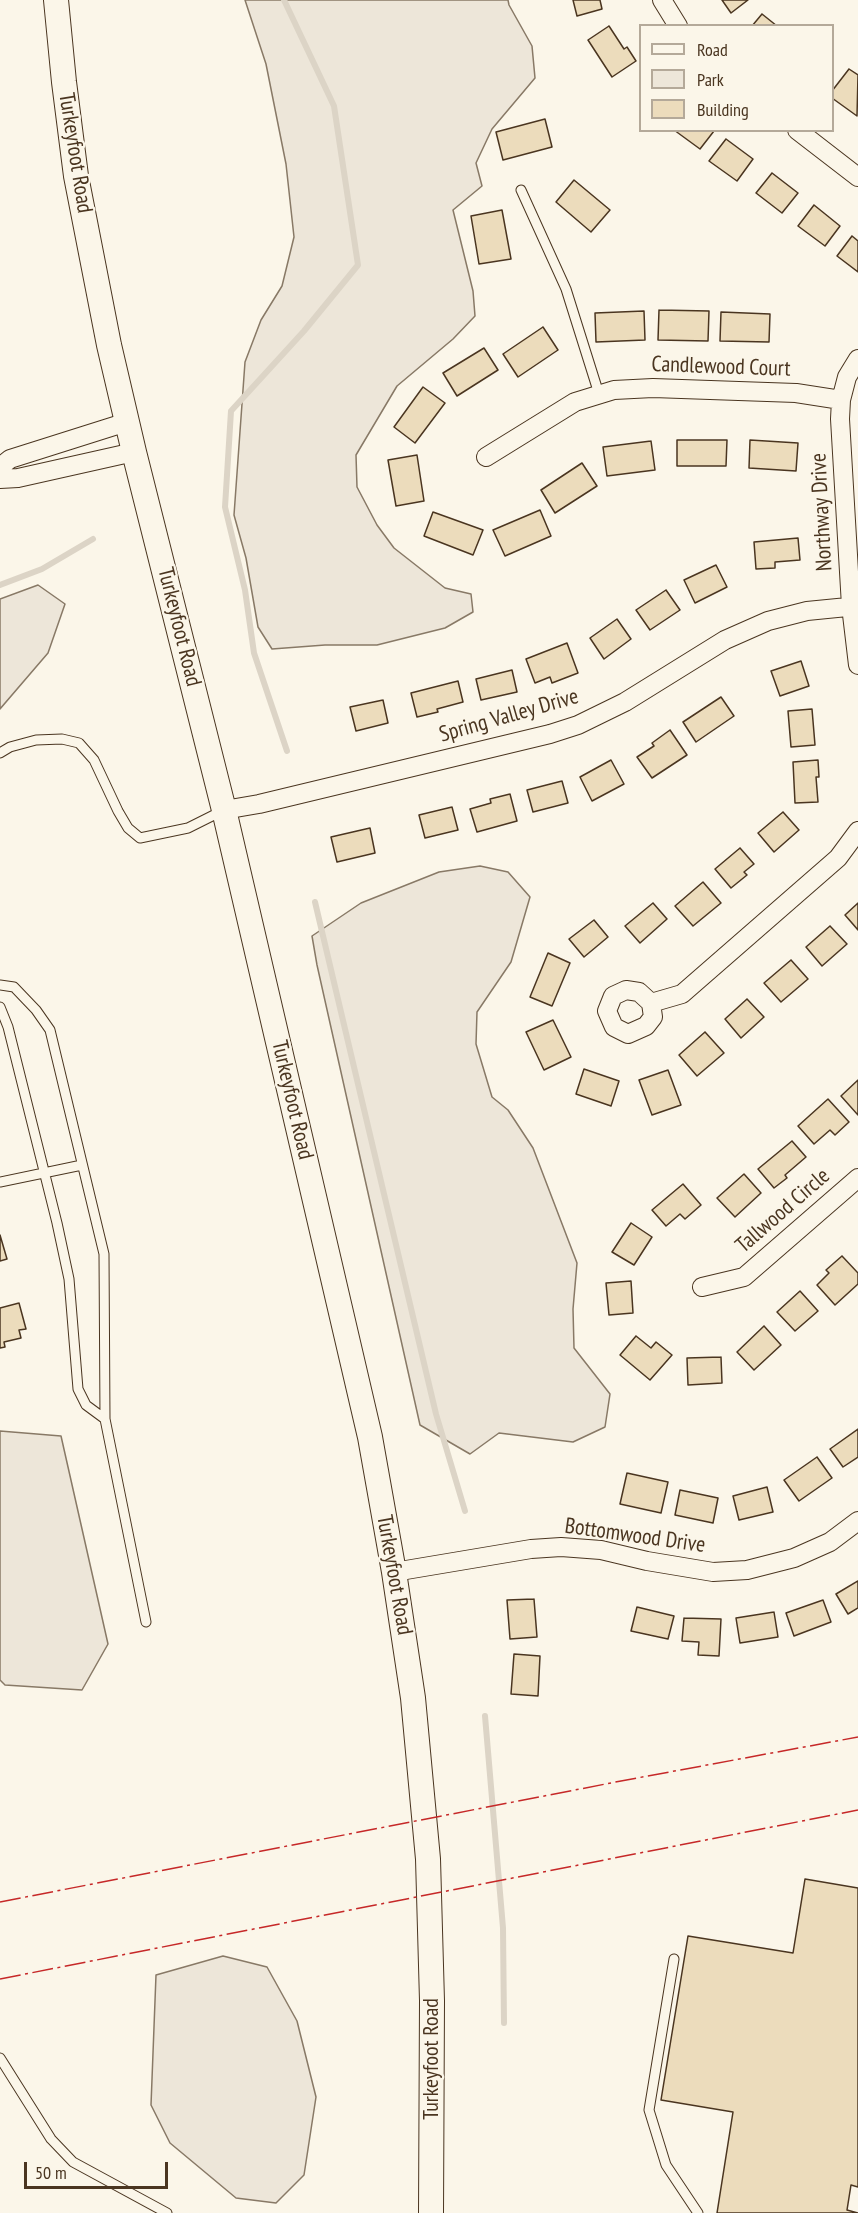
<!DOCTYPE html>
<html>
<head>
<meta charset="utf-8">
<style>
	body { margin:0 }
	#map { position:relative; width:858px; height:2213px; overflow:hidden; background:#fbf6e9; font-family:"PT Sans Narrow",sans-serif }
	canvas { display:block }
	.legend { position:absolute; left:639px; top:24px; width:195px; height:108px; box-sizing:border-box; background:#fbf6e9; border:2px solid #b4a999; margin:0; padding:8px 10px; list-style:none; font-size:18px; color:#4a3520 }
	.legend li { display:flex; align-items:center; gap:12px; height:30px }
	.legend b { width:30px; border:2px solid #b4a999 }
	.scale { position:absolute; left:24px; top:2162px; width:144px; height:27px; box-sizing:border-box; border:3px solid #4a3520; border-top:0; padding-left:8px; font-size:18px; line-height:21px; white-space:nowrap; color:#4a3520; -webkit-text-stroke:4px #fbf6e9; paint-order:stroke }
</style>
</head>
<body>
<div id="map">
<canvas width="858" height="2213"></canvas>
<ul class="legend">
<li><b style="height:8px;background:#fbf6e9"></b>Road</li>
<li><b style="height:16px;background:#ede6d9"></b>Park</li>
<li><b style="height:16px;background:#ecdcbc"></b>Building</li>
</ul>
<div class="scale">50 m</div>
</div>
<script>
const context = document.querySelector('canvas').getContext('2d');
context.lineJoin = 'round';
function fillPath(path, color) { context.fillStyle = color; context.fill(path, 'evenodd'); }
const toPath = rows => new Path2D(rows.map(r => 'M' + r).join(''));
function strokePath(path, color, width, dash) { context.strokeStyle = color; context.lineWidth = width; context.lineCap = dash ? 'butt' : 'round'; context.setLineDash(dash || []); context.stroke(path); }
function write(font, color, halo, rows, align = 'center') {
  context.font = font + ' "PT Sans Narrow",sans-serif'; context.lineWidth = 4.5; context.setLineDash([]); context.textBaseline = 'middle'; context.strokeStyle = halo; context.fillStyle = color; for (const [text, x, y, turn = 0] of rows) {
    context.save(); context.translate(x, y); context.rotate((+turn || 0) * Math.PI / 180); context.textAlign = isNaN(turn) ? turn : align; if (halo) context.strokeText(text, 0, 0); context.fillText(text, 0, 0); context.restore();
  }
}
const green = toPath([
	[245,0,508,0,509,5,532,46,535,78,492,129,476,163,482,186,453,210,473,291,475,316,453,339,397,386,356,455,357,487,377,525,394,548,445,588,471,594,473,612,445,628,377,645,325,645,272,649,258,627,246,558,234,515,245,362,261,320,282,286,294,237,286,164,266,64,245,0],
	[38,585,65,604,48,653,0,709,0,599,38,585],
	[480,866,508,872,530,897,511,962,477,1012,476,1044,492,1097,508,1110,533,1148,577,1263,573,1309,574,1348,610,1394,605,1427,573,1442,499,1433,470,1454,420,1425,317,965,312,936,361,903,439,872,480,866],
	[0,1431,61,1436,108,1644,82,1690,5,1685,0,1680,0,1431],
	[223,1956,267,1967,297,2021,316,2097,304,2175,276,2203,236,2198,170,2143,151,2105,156,1975,223,1956]
]);
fillPath(green, '#ede6d9');
strokePath(green, '#887966', 1.5);
strokePath(toPath([
	[284,0,334,106,358,265,304,331,231,411,225,507,245,590,254,653,287,751],
	[0,585,42,569,93,539],
	[315,902,436,1414,465,1511],
	[485,1716,503,1928,504,2023]
]), '#dcd4c6', 6);
const building = toPath([
	[573,0,600,0,602,9,577,16,573,0],
	[722,0,748,0,731,13,722,0],
	[762,14,777,26,752,26,762,14],
	[609,26,624,49,627,47,636,61,612,77,588,40,609,26],
	[849,69,858,75,857,116,832,98,832,91,849,69],
	[545,119,552,147,503,160,496,132,545,119],
	[674,130,714,130,714,131,700,149,674,130],
	[726,139,753,159,737,181,709,161,726,139],
	[772,173,798,193,782,213,756,193,772,173],
	[574,180,610,210,591,232,556,202,574,180],
	[814,205,840,226,825,246,798,226,814,205],
	[502,210,511,259,479,264,471,216,502,210],
	[852,236,858,241,858,272,837,256,852,236],
	[659,310,709,311,708,341,658,340,659,310],
	[644,311,645,340,596,342,595,313,644,311],
	[721,312,770,314,769,342,720,341,721,312],
	[543,327,558,350,518,377,503,354,543,327],
	[484,348,498,370,457,396,443,373,484,348],
	[423,387,445,403,415,443,394,427,423,387],
	[677,440,727,440,726,466,677,466,677,440],
	[750,440,798,443,796,471,749,468,750,440],
	[651,441,655,470,607,476,603,447,651,441],
	[417,455,424,501,396,506,388,460,417,455],
	[582,463,597,486,555,513,541,490,582,463],
	[540,510,551,536,505,556,493,530,540,510],
	[433,512,483,530,473,555,424,536,433,512],
	[798,538,800,560,775,562,775,568,756,569,754,542,798,538],
	[716,565,727,587,695,603,684,580,716,565],
	[666,590,680,610,650,630,636,610,666,590],
	[617,619,631,639,604,659,590,638,617,619],
	[567,643,578,673,552,683,550,677,535,683,526,659,567,643],
	[801,661,809,686,780,696,771,671,801,661],
	[512,670,517,692,481,700,476,679,512,670],
	[458,681,463,702,437,709,438,712,417,717,411,693,458,681],
	[721,697,734,716,696,742,683,722,721,697],
	[383,700,388,723,356,731,350,707,383,700],
	[812,709,815,745,791,747,788,711,812,709],
	[670,730,687,755,652,778,637,757,654,746,652,743,670,730],
	[611,760,624,784,592,801,580,777,611,760],
	[818,760,819,777,816,777,818,802,795,803,793,762,818,760],
	[562,781,568,803,533,812,527,790,562,781],
	[510,794,517,821,477,832,470,809,491,803,490,799,510,794],
	[452,807,458,830,425,838,419,815,452,807],
	[783,812,799,830,774,852,758,833,783,812],
	[370,828,375,853,337,862,331,837,370,828],
	[740,848,754,864,744,872,747,875,731,888,715,869,740,848],
	[703,882,721,903,693,926,675,906,703,882],
	[653,903,667,919,640,943,625,926,653,903],
	[858,903,858,930,845,915,858,903],
	[594,920,608,937,584,957,569,939,594,920],
	[830,926,847,944,822,966,806,947,830,926],
	[548,953,570,963,552,1006,530,997,548,953],
	[791,960,808,979,781,1002,764,983,791,960],
	[747,999,764,1017,741,1038,725,1019,747,999],
	[553,1020,571,1057,544,1070,526,1032,553,1020],
	[705,1032,724,1053,697,1076,679,1055,705,1032],
	[584,1069,619,1081,611,1106,576,1094,584,1069],
	[668,1070,681,1105,652,1115,639,1080,668,1070],
	[858,1080,858,1115,841,1096,858,1080],
	[828,1099,849,1122,835,1135,830,1130,814,1144,798,1126,828,1099],
	[792,1141,806,1157,785,1175,787,1178,774,1188,758,1169,792,1141],
	[744,1174,761,1193,735,1217,717,1198,744,1174],
	[683,1184,701,1205,685,1219,680,1214,666,1226,652,1210,683,1184],
	[631,1223,652,1237,634,1265,612,1252,631,1223],
	[0,1235,7,1259,0,1261,0,1235],
	[842,1256,858,1273,858,1284,835,1305,817,1285,829,1273,826,1270,842,1256],
	[631,1281,633,1313,609,1315,606,1283,631,1281],
	[800,1291,818,1311,795,1331,777,1312,800,1291],
	[19,1303,26,1329,19,1330,21,1338,4,1342,5,1347,0,1348,0,1308,19,1303],
	[764,1326,781,1345,754,1370,737,1352,764,1326],
	[636,1336,651,1348,656,1342,672,1355,650,1380,620,1355,636,1336],
	[721,1357,722,1383,688,1385,687,1358,721,1357],
	[858,1429,858,1457,843,1467,830,1449,858,1429],
	[817,1457,832,1478,799,1501,784,1480,817,1457],
	[627,1473,668,1482,661,1513,620,1504,627,1473],
	[767,1487,773,1512,739,1520,733,1496,767,1487],
	[680,1490,718,1498,713,1523,675,1515,680,1490],
	[858,1581,858,1608,848,1614,836,1594,858,1581],
	[534,1599,537,1637,510,1639,507,1600,534,1599],
	[823,1600,831,1622,794,1636,786,1613,823,1600],
	[637,1607,674,1616,668,1639,631,1631,637,1607],
	[774,1612,778,1637,740,1643,736,1618,774,1612],
	[684,1618,721,1619,719,1656,698,1655,699,1642,682,1641,684,1618],
	[514,1654,540,1656,538,1696,511,1694,514,1654],
	[805,1879,858,1888,858,2187,851,2185,847,2210,858,2213,717,2213,733,2112,661,2100,688,1936,793,1953,805,1879]
]);
fillPath(building, '#ecdcbc');
strokePath(building, '#4a3520', 1.5);
const lane = toPath([
	[521,190,566,289,599,394],
	[0,753,10,747,36,740,62,739,79,743,94,760,118,811,128,828,140,838,188,828,222,811],
	[0,985,14,987,36,1010,50,1030,104,1254,105,1419,146,1622],
	[0,1007,8,1027,57,1223,69,1279,78,1389,86,1405,105,1419],
	[0,1182,82,1165],
	[674,1959,649,2110,666,2165,698,2213],
	[0,2058,51,2139,73,2162,167,2213]
]);
const street = toPath([
	[662,0,678,26],
	[797,130,858,177],
	[858,359,847,377,841,400,840,419,851,606,858,665],
	[486,457,575,402,614,390,653,388,796,393,841,400],
	[0,467,10,459,127,422],
	[0,479,18,478,134,452],
	[224,810,259,804,550,734,578,725,625,702,725,640,768,621,807,611,858,606],
	[626,990,639,992,651,1003,653,1017,646,1026,628,1034,614,1027,607,1011,613,996,626,990],
	[651,1003,682,994,838,858,858,831],
	[702,1287,744,1277,858,1178],
	[394,1572,531,1549,561,1547,601,1550,647,1561,713,1572,747,1570,794,1558,830,1542,858,1521]
]);
const secondary = toPath([
	[56,0,64,82,76,176,109,345,134,452,224,810,370,1437,394,1572,413,1698,428,1859,432,2001,431,2213]
]);
strokePath(lane, '#4a3520', 11);
strokePath(street, '#4a3520', 20);
strokePath(secondary, '#4a3520', 26);
strokePath(lane, '#fbf6e9', 9);
strokePath(street, '#fbf6e9', 18);
strokePath(secondary, '#fbf6e9', 24);
strokePath(toPath([
	[0,1902,621,1781,858,1737],
	[0,1979,858,1810]
]), '#c62828', 1.5, [21, 4.5, 3, 4.5]);
write('22px', '#4a3520', '#fbf6e9', [
	["Turkeyfoot Road",75,153,81],
	["Candlewood Court",721,367,2],
	["Northway Drive",822,512,-93],
	["Turkeyfoot Road",179,627,76],
	["Spring Valley Drive",509,716,-16],
	["Turkeyfoot Road",292,1100,77],
	["Tallwood Circle",783,1211,-41],
	["Bottomwood Drive",635,1536,8],
	["Turkeyfoot Road",394,1575,80],
	["Turkeyfoot Road",432,2059,-90]
]);
</script>
</body>
</html>
